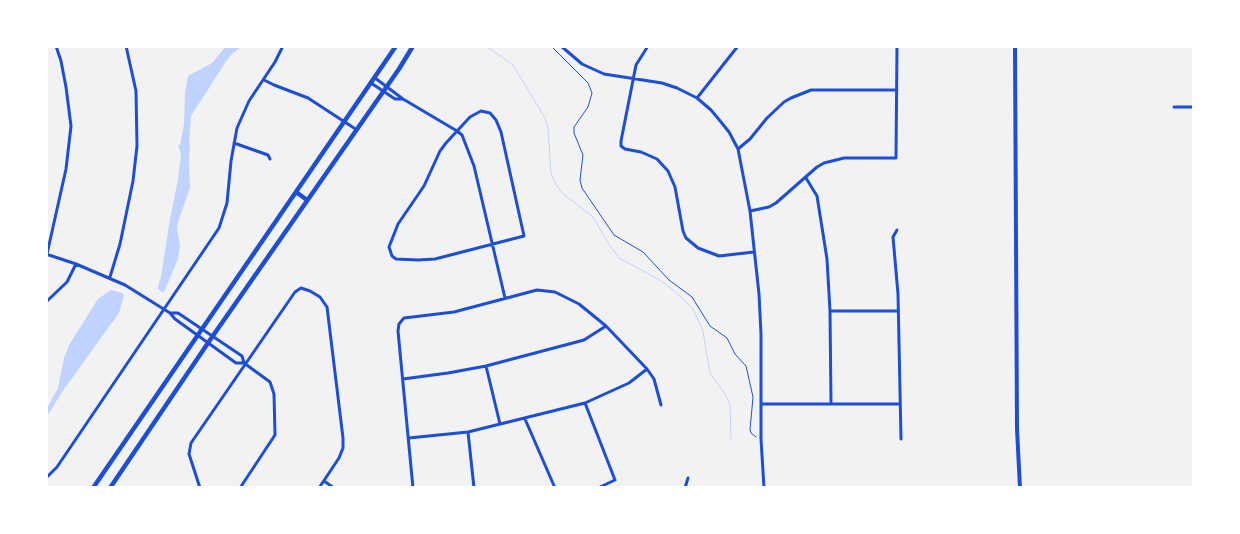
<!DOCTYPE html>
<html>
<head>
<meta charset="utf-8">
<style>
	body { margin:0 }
	#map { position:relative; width:1240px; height:534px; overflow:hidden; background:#f2f2f2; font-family:"Titillium Web",sans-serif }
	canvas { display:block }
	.frame { position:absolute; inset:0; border:48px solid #fff; pointer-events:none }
</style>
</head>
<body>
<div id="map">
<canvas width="1240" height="534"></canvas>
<div class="frame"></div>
</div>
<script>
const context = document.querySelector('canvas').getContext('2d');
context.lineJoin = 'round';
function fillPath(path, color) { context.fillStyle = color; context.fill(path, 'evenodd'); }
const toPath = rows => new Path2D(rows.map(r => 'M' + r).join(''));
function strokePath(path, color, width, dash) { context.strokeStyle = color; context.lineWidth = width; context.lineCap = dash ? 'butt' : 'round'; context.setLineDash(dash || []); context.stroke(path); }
fillPath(toPath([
	[226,46,243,46,233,53,227,60,191,116,189,143,190,145,189,159,190,188,178,222,177,229,180,245,178,259,164,292,162,292,158,289,158,286,161,277,170,219,178,179,181,154,178,145,180,145,184,124,185,92,188,76,212,63],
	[111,290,122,293,124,295,119,313,62,392,46,418,46,410,58,388,64,358,69,345,98,299]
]), '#bfd3fe');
strokePath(toPath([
	[486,46,513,65,545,118,548,129,551,173,555,183,562,193,593,217,610,246,619,258,660,280,678,294,693,309,703,331,710,373,725,394,730,405,731,439]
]), '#bfd3fe', 1);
strokePath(toPath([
	[551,46,588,83,592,93,588,107,574,127,574,133,583,155,580,180,582,188,614,235,643,252,669,280,692,297,710,326,727,338,735,354,746,366,753,397,750,430,751,433,756,437]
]), '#1d4ed8', 1);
strokePath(toPath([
	[561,46,582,64,604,74,662,83,677,88,697,98,711,110,721,122,729,132,738,149,750,211,759,294,761,334,761,439,764,488],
	[648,46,636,65,621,141,621,146,625,149,641,152,657,159,668,171,675,187,683,231,686,238,698,248,719,256,754,252],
	[375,78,403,99,457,131,462,135,474,166,505,298],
	[264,80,274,85,308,98,357,130],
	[371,83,395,99,403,99],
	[697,98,738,46],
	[1174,107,1194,107],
	[481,111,490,113,496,120,501,132,524,236,435,259,418,260,396,259,392,256,389,247,398,224,424,186,440,151,446,143,470,117,481,111],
	[234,143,268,155,270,159],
	[738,149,750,139,767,118,784,102,791,98,811,90,897,90],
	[806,178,817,196,827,259,830,311,831,404],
	[750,211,769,207,776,203,817,167,824,163,844,158,896,158,897,46],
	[897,230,893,237,898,294,901,439],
	[46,254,76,264,125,285,170,313,175,319,236,363,244,363,270,382,274,394,275,435,240,488],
	[47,254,66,169,71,126,66,87,61,61,56,46],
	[110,277,120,244,133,181,137,146,136,91,126,46],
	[46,302,67,282,76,264],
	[830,311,898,311],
	[171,313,178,313,242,356,244,363],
	[486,366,500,424],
	[403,379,448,373,486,366,584,340,606,326],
	[585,403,615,480,598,488],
	[761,404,899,404],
	[525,419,555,488],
	[468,432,474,488],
	[409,438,468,432,585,403,629,383,647,369],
	[46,478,57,467,219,228,227,203,231,161,237,128,249,101,275,62,283,46],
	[324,481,334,488],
	[200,488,189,454,191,443,295,292,301,288,310,291,320,297,327,307,343,438,343,448,339,458,319,488],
	[413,488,398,331,399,324,404,318,454,312,537,290,555,292,579,304,606,326,647,369,654,379,661,405],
	[685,488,688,478]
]), '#1d4ed8', 3);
strokePath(toPath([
	[1015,46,1017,429,1020,488]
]), '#1d4ed8', 4);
strokePath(toPath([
	[296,192,307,200],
	[93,488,396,46],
	[110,488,210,340,399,69,413,46]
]), '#1d4ed8', 4.5);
</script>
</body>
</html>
